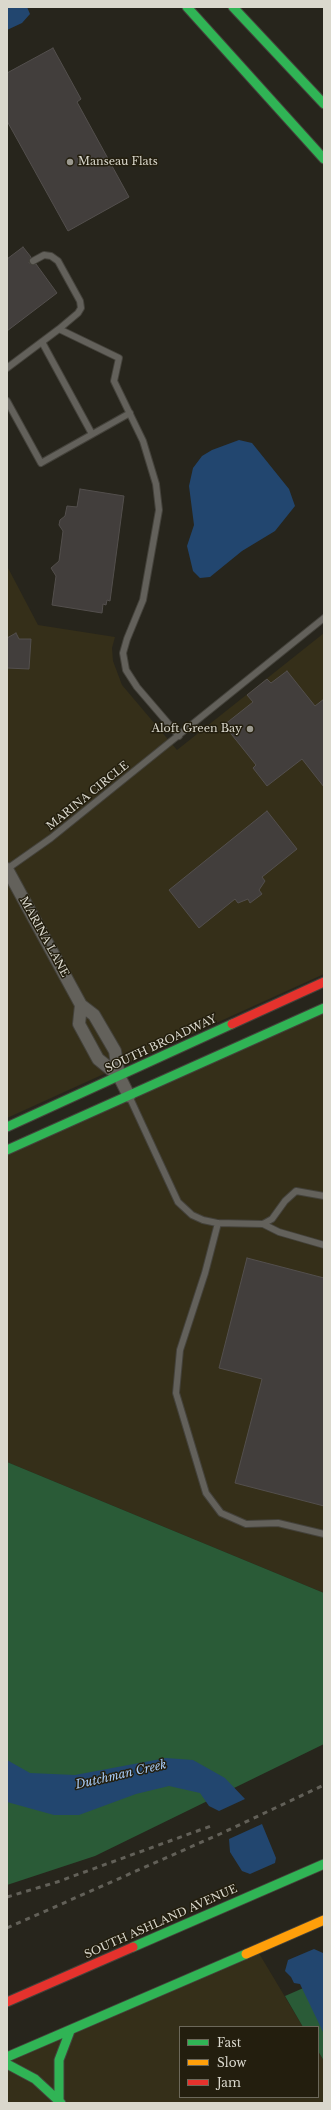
<!DOCTYPE html>
<html>
<head>
<meta charset="utf-8">
<style>
	body { margin:0 }
	#map { position:relative; width:331px; height:2110px; overflow:hidden; background:#27251c; font-family:"Libre Baskerville",serif }
	canvas { display:block }
	.frame { position:absolute; inset:0; border:8px solid #dad8cd; pointer-events:none }
	.legend { position:absolute; left:179px; top:2026px; width:140px; height:72px; box-sizing:border-box; background:#231e0e; border:1px solid #6c685a; margin:0; padding:5px 7px; list-style:none; font-size:12px; color:#dad8cd }
	.legend li { display:flex; align-items:center; gap:8px; height:20px }
	.legend b { width:20px; border:1px solid #6c685a }
</style>
</head>
<body>
<div id="map">
<canvas width="331" height="2110"></canvas>
<div class="frame"></div>
<ul class="legend">
<li><b style="height:5px;background:#30b455"></b>Fast</li>
<li><b style="height:5px;background:#ff9f0a"></b>Slow</li>
<li><b style="height:5px;background:#e5322d"></b>Jam</li>
</ul>
</div>
<script>
const context = document.querySelector('canvas').getContext('2d');
context.lineJoin = 'round';
function fillPath(path, color) { context.fillStyle = color; context.fill(path, 'evenodd'); }
const toPath = rows => new Path2D(rows.map(r => 'M' + r).join(''));
function strokePath(path, color, width, dash) { context.strokeStyle = color; context.lineWidth = width; context.lineCap = dash ? 'butt' : 'round'; context.setLineDash(dash || []); context.stroke(path); }
function write(font, color, halo, rows, align = 'center') {
  context.font = font + ' "Libre Baskerville",serif'; context.lineWidth = 3; context.setLineDash([]); context.textBaseline = 'middle'; context.strokeStyle = halo; context.fillStyle = color; for (const [text, x, y, turn = 0] of rows) {
    context.save(); context.translate(x, y); context.rotate((+turn || 0) * Math.PI / 180); context.textAlign = isNaN(turn) ? turn : align; if (halo) context.strokeText(text, 0, 0); context.fillText(text, 0, 0); context.restore();
  }
}
fillPath(toPath([
	[7,566,38,625,115,637,112,648,113,661,122,685,177,750,324,633,324,974,7,1118],
	[324,1008,324,1593,7,1462,7,1150],
	[257,1950,303,2027,180,2027,180,2097,318,2097,318,2051,324,2061,324,2103,7,2103,7,2057]
]), '#352f19');
fillPath(toPath([
	[7,1462,324,1593,324,1744,95,1856,7,1885],
	[324,1979,324,2061,318,2051,318,2027,303,2027,285,1996]
]), '#2a5b37');
fillPath(toPath([
	[7,7,27,7,30,14,22,23,7,30],
	[239,440,252,443,289,489,295,506,275,531,242,551,210,577,200,578,193,571,187,546,194,525,189,486,193,468,202,456,212,450],
	[166,1758,193,1760,225,1778,245,1799,219,1811,209,1806,200,1793,169,1786,136,1794,79,1815,54,1815,7,1802,7,1760,30,1773,75,1775],
	[262,1824,276,1858,275,1863,250,1874,242,1871,230,1852,229,1839],
	[314,1949,323,1953,324,1957,324,2034,300,1984,294,1983,291,1977,285,1971,288,1960]
]), '#22466f');
const building = toPath([
	[53,48,81,99,77,102,129,197,68,231,7,121,7,73,53,48],
	[23,247,31,257,29,263,36,264,57,293,7,331,7,259,23,247],
	[80,489,124,496,110,601,107,600,106,605,103,604,102,613,52,605,56,576,51,568,59,561,63,531,59,525,60,520,65,516,67,506,77,507,80,489],
	[16,633,19,639,31,639,29,669,7,668,7,638,16,633],
	[287,671,315,706,324,699,324,787,302,759,267,786,253,768,256,765,224,725,253,702,247,695,267,679,271,683,287,671],
	[267,811,297,849,262,877,265,881,259,890,262,894,250,903,248,899,238,903,235,899,199,928,169,890,267,811],
	[247,1258,324,1278,324,1506,235,1483,262,1379,219,1368,247,1258]
]);
fillPath(building, '#423e3c');
strokePath(building, '#534f4d', 1);
const lane = toPath([
	[33,261,44,255,51,256,58,261,80,301,81,308,78,313,59,329],
	[42,342,92,434],
	[7,368,59,329,119,358,114,381,143,441,156,484,159,510,143,600,127,639,123,653,126,670,137,687,179,736],
	[7,401,41,463,130,413],
	[7,869,51,838,324,618],
	[129,1096,178,1202,192,1215,203,1220,217,1223,263,1224,272,1219,285,1201,296,1191,324,1196],
	[218,1223,205,1273,180,1350,176,1393,206,1493,221,1513,246,1524,278,1523,324,1534],
	[263,1224,279,1232,324,1245]
]);
const street = toPath([
	[7,869,81,1005,94,1015,115,1051,119,1076,129,1096],
	[81,1005,79,1024,98,1059,119,1076]
]);
const fast = toPath([
	[187,7,324,159],
	[233,7,324,104],
	[7,1127,232,1024],
	[7,1150,324,1008],
	[133,1947,324,1864],
	[7,2057,246,1954],
	[7,2064,35,2079,61,2103],
	[59,2099,59,2060,70,2031]
]);
const slow = toPath([
	[246,1954,324,1920]
]);
const jam = toPath([
	[232,1024,324,982],
	[7,2002,133,1947]
]);
strokePath(lane, '#44423b', 8);
strokePath(street, '#44423b', 14);
strokePath(fast, '#44423b', 11);
strokePath(slow, '#44423b', 11);
strokePath(jam, '#44423b', 11);
strokePath(lane, '#63615b', 6);
strokePath(street, '#63615b', 12);
strokePath(fast, '#30b455', 9);
strokePath(slow, '#ff9f0a', 9);
strokePath(jam, '#e5322d', 9);
strokePath(toPath([
	[7,1897,57,1882,211,1826],
	[7,1928,220,1834,324,1785]
]), '#626058', 3, [5, 5]);
for (const [x, y, r, color] of [
	[70,162,4,"#9b998f"],
	[250,729,4,"#9b998f"]
]) { const dot = new Path2D(); dot.arc(x, y, r, 0, 2 * Math.PI); context.fillStyle = color; context.fill(dot); strokePath(dot, '#231e0e', 1.5); }
write('11px', '#dad8cd', '#231e0e', [
	["Manseau Flats",78,162],
	["Aloft Green Bay",242,729,"right"]
], 'left');
write('11px', '#dad8cd', '#231e0e', [
	["MARINA CIRCLE",88,796,-39],
	["MARINA LANE",44,937,61],
	["SOUTH BROADWAY",161,1044,-25],
	["SOUTH ASHLAND AVENUE",161,1922,-24]
]);
write('italic 12px', '#a5c8f4', '#231e0e', [
	["Dutchman Creek",121,1775,-13]
]);
</script>
</body>
</html>
